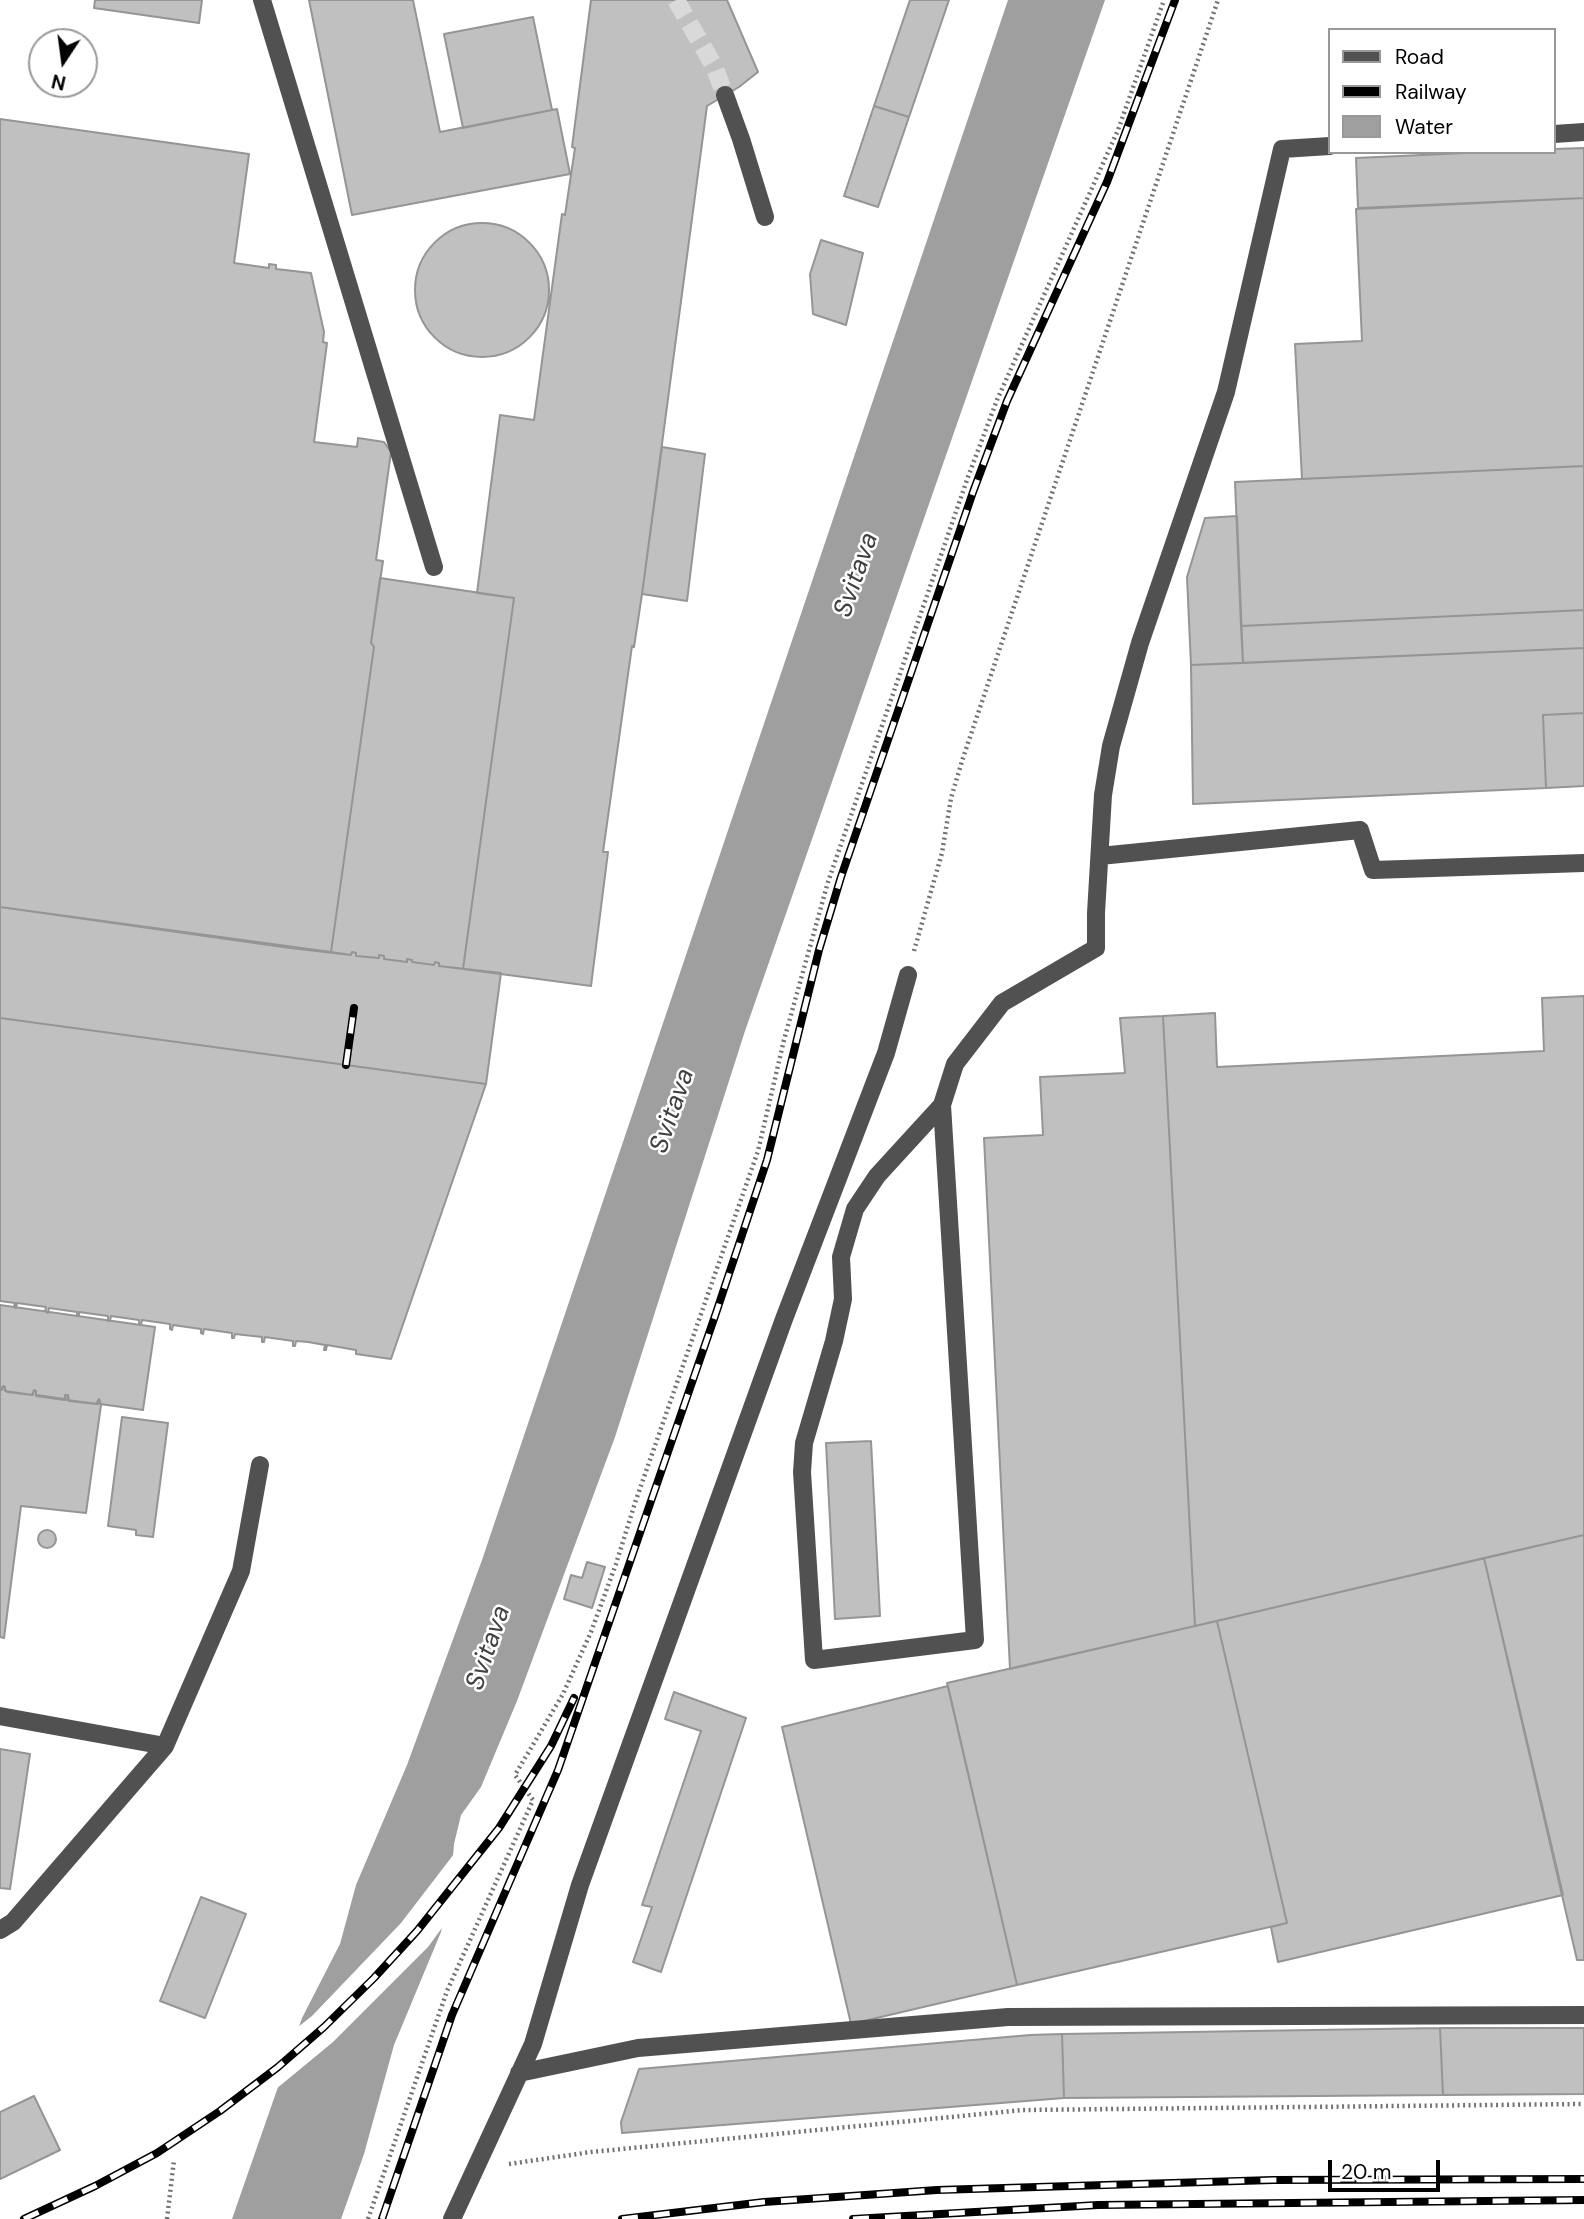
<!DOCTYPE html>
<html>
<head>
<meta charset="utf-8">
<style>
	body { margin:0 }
	#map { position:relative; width:1584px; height:2219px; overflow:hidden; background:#fff; font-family:"DM Sans",sans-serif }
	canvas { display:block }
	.legend { position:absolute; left:1328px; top:28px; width:228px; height:126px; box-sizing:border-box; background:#fff; border:2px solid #999; margin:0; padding:9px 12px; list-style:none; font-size:21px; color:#000 }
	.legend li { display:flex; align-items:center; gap:14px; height:35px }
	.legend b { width:35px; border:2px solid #999 }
	.north { position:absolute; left:28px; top:28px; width:70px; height:70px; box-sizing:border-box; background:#fff; border:2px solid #999; border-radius:50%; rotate:193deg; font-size:19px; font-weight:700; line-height:28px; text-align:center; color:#000 }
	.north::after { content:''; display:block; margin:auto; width:24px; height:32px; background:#000; clip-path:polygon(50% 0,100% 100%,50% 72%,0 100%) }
	.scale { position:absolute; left:1328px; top:2160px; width:112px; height:32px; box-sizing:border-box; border:4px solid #000; border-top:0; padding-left:9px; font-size:21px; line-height:24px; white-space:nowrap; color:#000; -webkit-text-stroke:5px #fff; paint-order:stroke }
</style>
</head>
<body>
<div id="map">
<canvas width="1584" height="2219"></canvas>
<ul class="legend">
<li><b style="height:9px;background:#515151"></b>Road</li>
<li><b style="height:9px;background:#000"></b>Railway</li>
<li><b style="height:19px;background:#9f9f9f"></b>Water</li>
</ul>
<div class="north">N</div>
<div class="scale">20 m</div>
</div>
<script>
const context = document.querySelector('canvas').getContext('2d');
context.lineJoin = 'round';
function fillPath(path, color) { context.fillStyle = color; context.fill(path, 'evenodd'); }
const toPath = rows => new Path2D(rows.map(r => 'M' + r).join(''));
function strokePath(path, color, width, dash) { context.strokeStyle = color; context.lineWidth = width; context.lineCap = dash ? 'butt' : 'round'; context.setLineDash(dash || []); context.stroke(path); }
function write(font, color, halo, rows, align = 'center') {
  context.font = font + ' "DM Sans",sans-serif'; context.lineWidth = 5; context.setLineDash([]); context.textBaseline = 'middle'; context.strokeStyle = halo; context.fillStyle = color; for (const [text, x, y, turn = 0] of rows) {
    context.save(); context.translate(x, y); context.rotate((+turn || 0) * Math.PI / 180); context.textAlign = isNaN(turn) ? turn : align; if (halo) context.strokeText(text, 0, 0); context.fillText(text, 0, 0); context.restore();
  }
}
fillPath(toPath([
	[1008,0,1105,0,745,1031,615,1437,517,1701,481,1787,461,1815,454,1844,451,1881,441,1932,394,2045,364,2154,341,2219,232,2219,302,2018,340,1944,356,1885,407,1765,482,1560]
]), '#9f9f9f');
fillPath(toPath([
	[457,1850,455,1881,447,1921,428,1947,333,2042,270,2094,293,2031,312,2016,401,1923]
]), '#fff');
const building = toPath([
	[95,0,202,0,199,23,94,8,95,0],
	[309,0,413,0,440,132,557,109,570,174,352,215,309,0],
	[591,0,727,0,758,72,739,87,707,106,642,594,634,647,632,646,603,852,608,852,591,986,463,969,514,598,477,593,500,415,534,420,562,214,565,215,575,148,572,147,591,0],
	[910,0,949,0,909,117,874,106,910,0],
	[533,17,552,110,463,128,444,34,533,17],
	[874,106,909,117,878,207,844,196,874,106],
	[0,119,249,154,234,263,269,268,269,264,276,265,276,269,311,273,324,332,323,342,327,343,314,442,357,447,358,438,384,442,391,452,376,560,383,561,371,643,374,647,331,952,0,907,0,119],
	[1584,148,1584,198,1358,208,1356,158,1488,152,1554,152,1554,149,1584,148],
	[1584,198,1584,466,1302,479,1295,344,1362,341,1356,209,1584,198],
	'415 290a67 67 0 1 1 134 0a67 67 0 1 1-134 0Z',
	[821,240,863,253,846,325,813,314,810,274,821,240],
	[662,447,705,454,687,601,642,594,662,447],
	[1584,466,1584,610,1241,626,1235,482,1584,466],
	[1237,516,1243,663,1191,665,1187,577,1205,518,1237,516],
	[380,578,514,598,463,969,439,966,439,963,435,962,434,965,412,962,412,960,407,959,407,962,384,959,384,956,379,955,379,958,356,956,356,953,352,952,351,955,331,952,374,647,371,643,380,578],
	[1584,610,1584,648,1243,663,1241,626,1584,610],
	[1584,648,1584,713,1543,715,1546,788,1193,804,1191,665,1584,648],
	[1584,713,1584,786,1546,788,1543,715,1584,713],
	[0,907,290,948,351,955,352,952,356,953,356,956,379,958,379,955,384,956,384,959,407,962,407,959,412,960,412,962,434,965,435,962,439,963,439,966,501,973,486,1084,0,1018,0,907],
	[1584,996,1584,1535,1195,1626,1163,1016,1215,1013,1217,1067,1544,1051,1542,998,1584,996],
	[1163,1016,1195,1626,1010,1669,984,1138,1043,1135,1040,1077,1125,1073,1120,1018,1163,1016],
	[0,1018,486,1084,391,1359,356,1354,356,1350,327,1345,326,1350,324,1350,325,1345,308,1342,296,1341,295,1346,293,1346,293,1341,265,1337,264,1342,262,1342,262,1337,235,1334,234,1338,232,1338,232,1333,204,1329,203,1334,201,1333,201,1329,173,1325,172,1330,170,1329,170,1324,142,1320,141,1325,139,1325,139,1320,111,1316,110,1321,108,1321,108,1316,79,1312,79,1316,77,1316,77,1312,49,1308,48,1313,45,1311,46,1307,17,1303,16,1308,14,1307,15,1303,0,1301,0,1018],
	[0,1305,155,1327,143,1410,100,1404,99,1399,98,1404,67,1400,68,1395,65,1395,65,1399,36,1395,36,1391,34,1390,33,1395,5,1391,5,1387,3,1386,2,1390,0,1390,0,1305],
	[3,1386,7,1392,32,1395,34,1390,36,1391,36,1396,65,1400,65,1395,68,1395,69,1401,96,1404,99,1399,101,1405,86,1513,21,1506,4,1638,0,1637,0,1391,3,1386],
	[122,1417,168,1423,153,1537,136,1535,136,1530,108,1526,122,1417],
	[871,1441,880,1616,835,1619,826,1443,871,1441],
	'38 1539a9 9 0 1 1 18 0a9 9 0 1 1-18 0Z',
	[1584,1535,1584,1960,1577,1960,1484,1558,1584,1535],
	[1484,1558,1563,1895,1278,1962,1271,1927,1287,1923,1217,1621,1484,1558],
	[587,1562,605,1567,592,1608,564,1599,571,1575,582,1578,587,1562],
	[1217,1621,1287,1923,1017,1985,947,1683,1217,1621],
	[948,1686,1017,1985,851,2024,782,1727,948,1686],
	[674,1692,746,1718,661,1972,633,1962,652,1907,642,1905,701,1731,665,1719,674,1692],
	[0,1749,30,1754,10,1889,0,1888,0,1749],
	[201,1897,246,1914,205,2018,160,2001,201,1897],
	[1440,2028,1443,2095,1064,2098,1062,2034,1440,2028],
	[1440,2028,1584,2028,1584,2094,1443,2095,1440,2028],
	[1062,2034,1064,2098,622,2133,621,2122,639,2069,1030,2035,1062,2034],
	[34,2096,60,2150,0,2179,0,2112,34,2096]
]);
fillPath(building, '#c0c0c0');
strokePath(building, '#959595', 2);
strokePath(toPath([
	[676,0,714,66,725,95]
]), '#d9d9d9', 18, [18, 9]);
strokePath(toPath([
	[914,951,942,853,951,798,963,758,1218,0],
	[509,2164,591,2152,1023,2110,1584,2104],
	[167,2219,174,2160],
	[368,2219,447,1991,533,1800,515,1775,563,1694,591,1632,616,1564,636,1500,758,1151,784,1040,828,882,968,477,997,400,1118,130,1164,0]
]), '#737373', 4.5, [2, 3.5]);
strokePath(toPath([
	[262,0,434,567],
	[725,95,741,139,765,217],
	[1554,134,1584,132],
	[1100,856,1360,830,1373,870,1584,863],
	[942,1105,877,1176,855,1209,841,1257,843,1299,834,1341,804,1443,802,1472,814,1660,975,1640,942,1105,955,1064,1002,1003,1096,948,1096,913,1103,795,1111,746,1140,643,1226,392,1282,149,1330,146],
	[0,1716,165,1746],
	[0,1930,13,1922,165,1746,241,1571,260,1465],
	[519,2073,638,2048,1008,2017,1584,2015],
	[452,2219,533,2044,580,1885,784,1319,886,1053,908,975]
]), '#515151', 18);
const rail = toPath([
	[346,1065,354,1008],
	[24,2219,95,2186,157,2153,220,2111,278,2067,324,2027,374,1978,417,1931,499,1828,551,1746,574,1698],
	[382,2219,452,2015,558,1770,716,1313,767,1160,819,950,841,877,973,492,1007,401,1107,182,1175,0],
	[622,2219,764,2202,937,2190,1273,2180,1584,2179],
	[853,2219,1098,2205,1584,2200]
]);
strokePath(rail, '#000', 8);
strokePath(rail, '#fff', 5, [16]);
write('italic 26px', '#404040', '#fff', [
	["Svitava",857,575,-71],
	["Svitava",673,1111,-71],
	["Svitava",489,1648,-71]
]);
</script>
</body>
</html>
